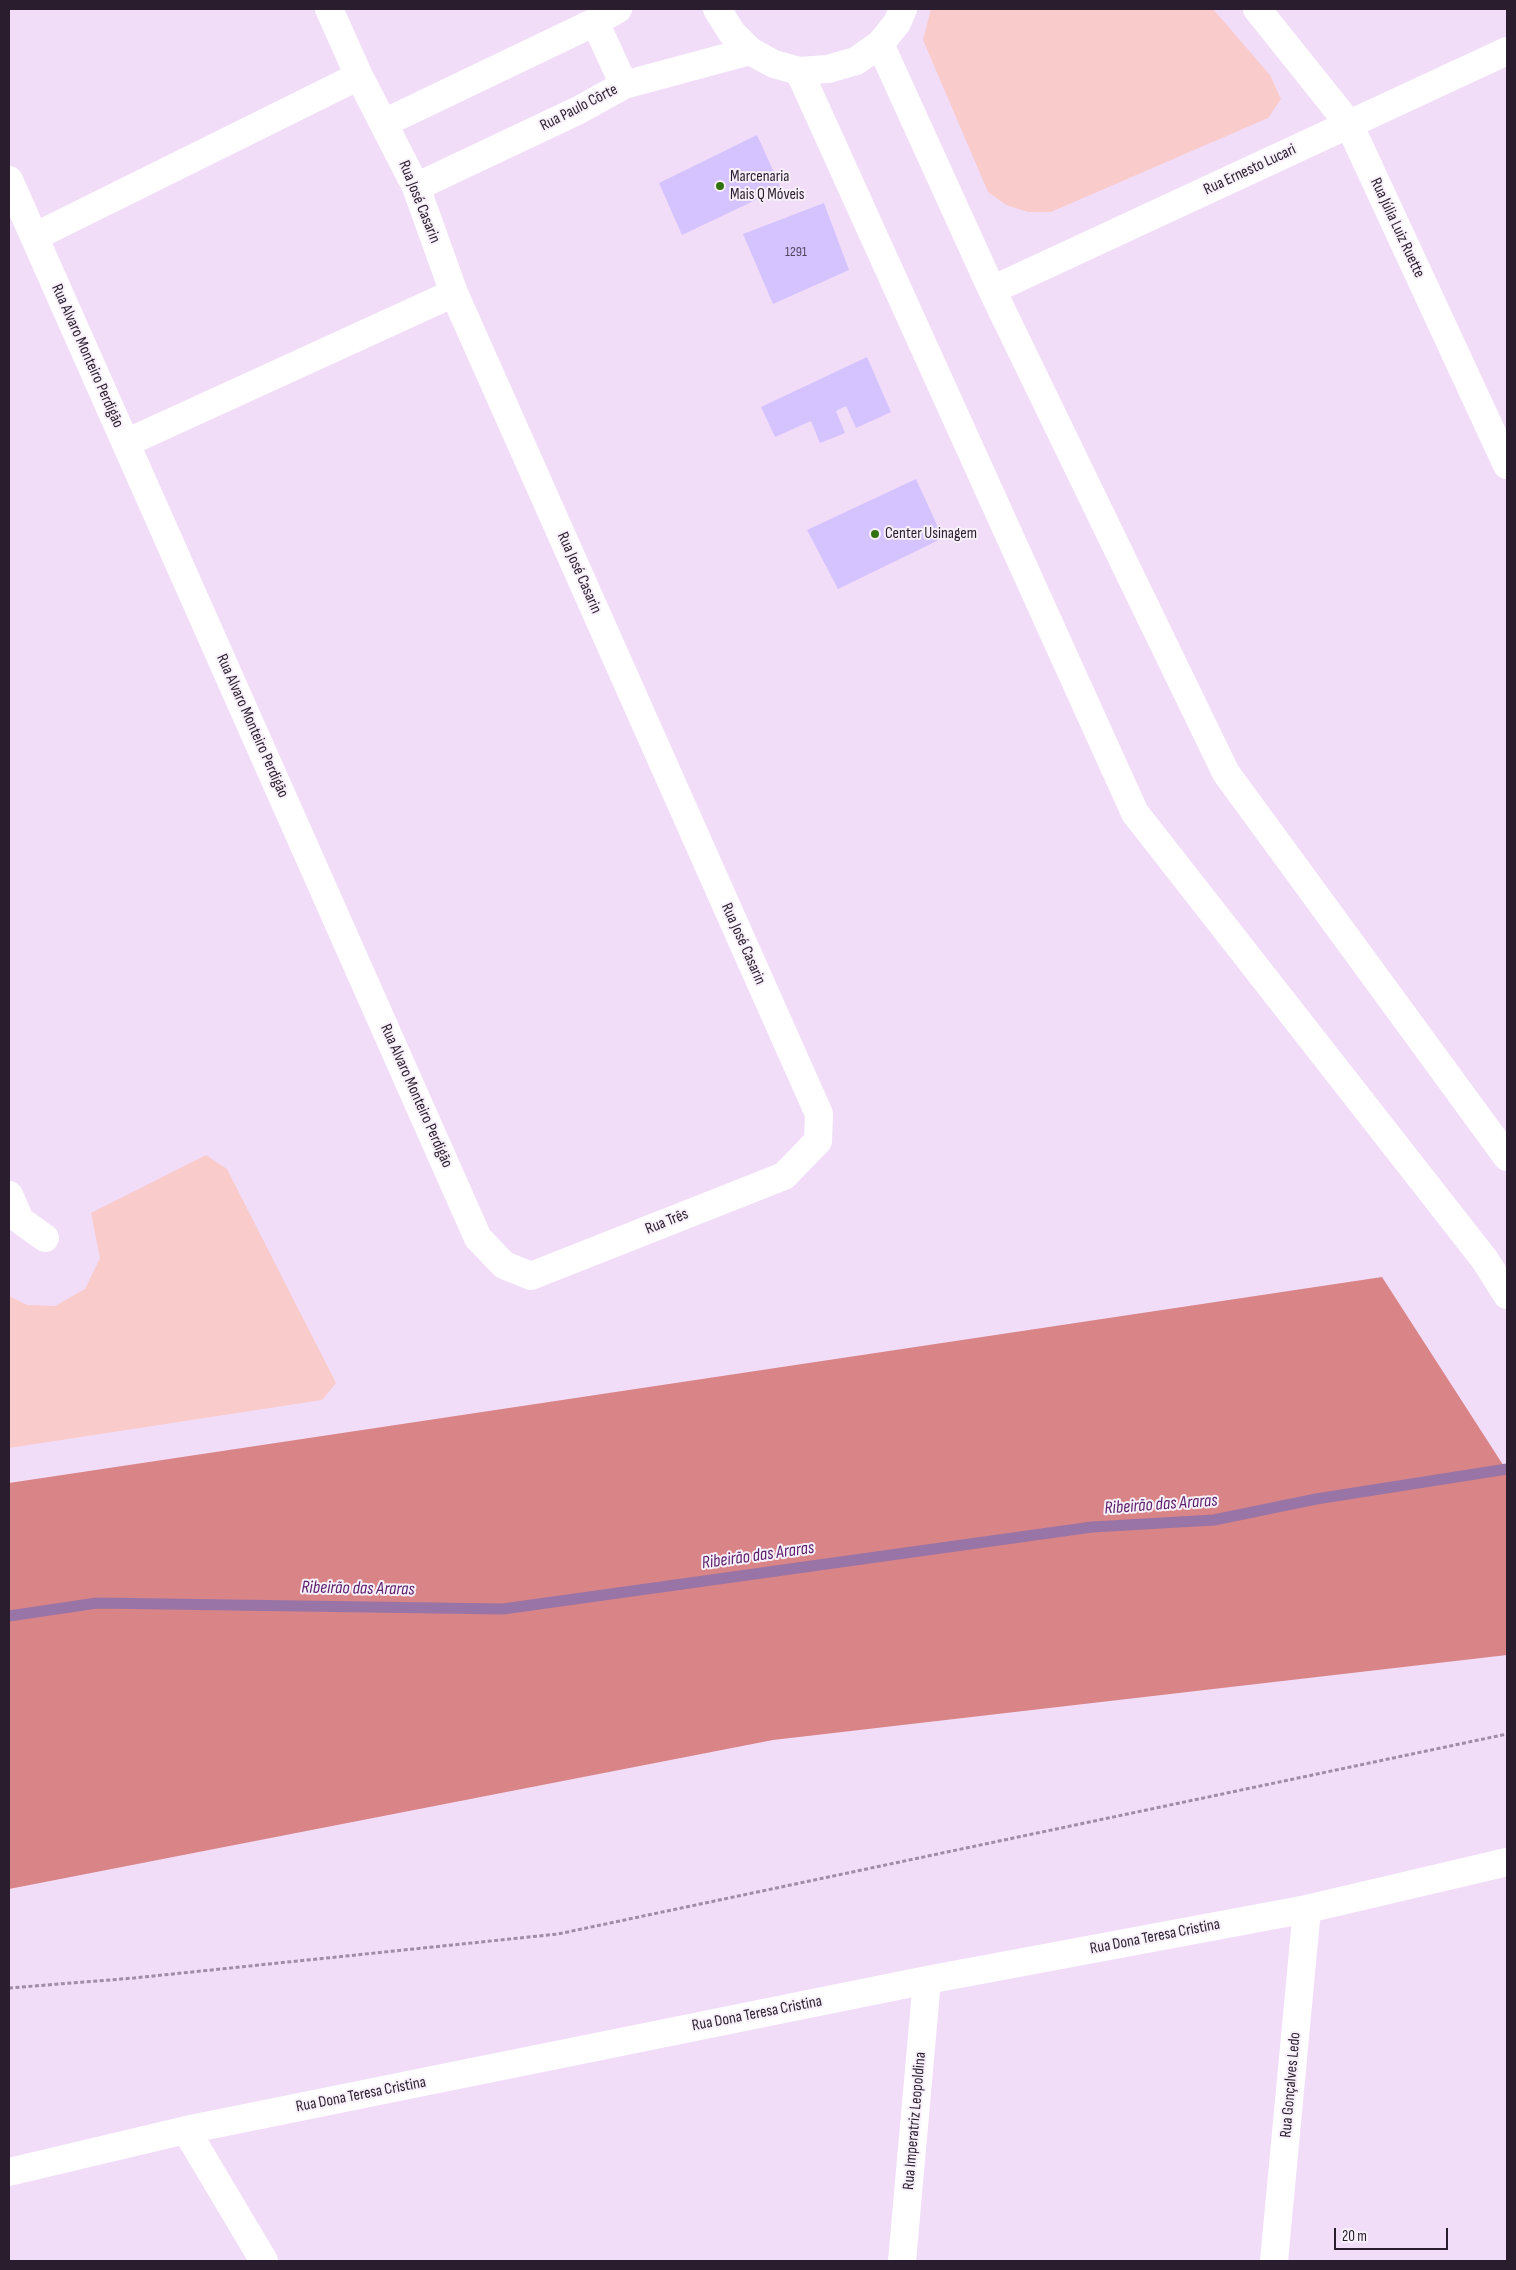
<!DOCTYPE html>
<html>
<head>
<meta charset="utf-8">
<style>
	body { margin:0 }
	#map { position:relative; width:1516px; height:2270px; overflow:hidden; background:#f2ddf9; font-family:"Sofia Sans Condensed",sans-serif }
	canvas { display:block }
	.frame { position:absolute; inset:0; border:10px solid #291d2e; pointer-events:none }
	.scale { position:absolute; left:1334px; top:2228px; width:114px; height:22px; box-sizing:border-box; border:2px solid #291d2e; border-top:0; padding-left:6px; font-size:15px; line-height:18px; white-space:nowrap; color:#291d2e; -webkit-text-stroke:4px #f7f0f9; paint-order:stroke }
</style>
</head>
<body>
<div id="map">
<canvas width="1516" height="2270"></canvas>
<div class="frame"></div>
<div class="scale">20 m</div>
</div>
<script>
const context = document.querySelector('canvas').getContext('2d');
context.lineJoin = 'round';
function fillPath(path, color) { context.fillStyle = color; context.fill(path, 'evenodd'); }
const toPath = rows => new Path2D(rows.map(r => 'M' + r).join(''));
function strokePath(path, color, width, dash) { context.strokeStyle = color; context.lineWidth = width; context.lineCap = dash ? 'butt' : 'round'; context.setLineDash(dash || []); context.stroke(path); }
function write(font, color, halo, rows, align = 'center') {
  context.font = font + ' "Sofia Sans Condensed",sans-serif'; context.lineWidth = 4; context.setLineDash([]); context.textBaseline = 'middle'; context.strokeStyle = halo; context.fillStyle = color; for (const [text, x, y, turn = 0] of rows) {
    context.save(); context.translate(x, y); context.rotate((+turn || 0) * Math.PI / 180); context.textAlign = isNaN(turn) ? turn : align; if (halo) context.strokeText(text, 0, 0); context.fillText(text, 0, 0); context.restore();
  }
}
fillPath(toPath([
	[931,9,1213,9,1270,75,1281,99,1268,118,1051,212,1028,212,1006,205,988,192,923,40],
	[206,1155,227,1169,336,1383,322,1400,9,1448,9,1296,27,1305,55,1306,85,1289,100,1258,91,1213]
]), '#f9cbcb');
fillPath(toPath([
	[1382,1277,1507,1471,1507,1655,773,1740,9,1889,9,1483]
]), '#d98487');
strokePath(toPath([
	[9,1616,97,1603,503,1609,1092,1527,1214,1520,1316,1499,1507,1469]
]), '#9974a6', 11);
fillPath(toPath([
	[757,135,781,188,682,235,659,183],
	[824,203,849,270,773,304,743,234],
	[867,357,891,412,856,428,846,406,836,411,845,433,820,443,811,421,775,437,761,407],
	[916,479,943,538,838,589,807,530]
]), '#d4c3fe');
strokePath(toPath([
	[9,1988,134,1978,558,1934,1507,1734]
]), '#9e8da4', 3, [4, 2.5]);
strokePath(toPath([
	[717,9,732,33,750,51,774,64,799,71,828,69,856,61,880,44,897,23,903,9],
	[1257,9,1349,124,1507,465],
	[595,22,624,85],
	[880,44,992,290,1226,773,1507,1157],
	[799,71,1135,813,1485,1260,1507,1295],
	[384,123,595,22,618,9],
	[9,180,478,1238,504,1265,531,1276,784,1176,818,1141,819,1114,454,293,416,187,359,76,329,9],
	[416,187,579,110,624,85,750,51],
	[34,237,359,76],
	[992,290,1507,51],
	[126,443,454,293],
	[9,1195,20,1220,45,1238],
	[186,2130,264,2261],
	[9,2172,186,2130,927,1980,1307,1909,1507,1862],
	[902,2261,927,1980],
	[1274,2261,1307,1909]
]), '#fff', 28);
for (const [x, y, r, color] of [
	[720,186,5,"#32730f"],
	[875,534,5,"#32730f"]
]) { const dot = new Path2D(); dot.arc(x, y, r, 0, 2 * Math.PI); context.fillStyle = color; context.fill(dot); strokePath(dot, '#f7f0f9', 2); }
write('14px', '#544662', null, [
	["1291",796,252]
]);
write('16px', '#291d2e', '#f7f0f9', [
	["Rua Paulo Côrte",579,108,-27],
	["Rua Ernesto Lucari",1250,170,-25],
	["Rua José Casarin",419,202,68],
	["Rua Júlia Luiz Ruette",1397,228,65],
	["Rua Alvaro Monteiro Perdigão",87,356,66],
	["Rua José Casarin",579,573,66],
	["Rua Alvaro Monteiro Perdigão",252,726,66],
	["Rua José Casarin",743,944,66],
	["Rua Alvaro Monteiro Perdigão",416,1096,66],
	["Rua Três",667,1222,-22],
	["Rua Dona Teresa Cristina",1155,1937,-11],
	["Rua Dona Teresa Cristina",757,2014,-11],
	["Rua Gonçalves Ledo",1291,2085,-85],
	["Rua Dona Teresa Cristina",361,2095,-11],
	["Rua Imperatriz Leopoldina",915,2121,-85]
]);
write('16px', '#291d2e', '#f7f0f9', [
	["Marcenaria",730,177],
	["Mais Q Móveis",730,195],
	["Center Usinagem",885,534]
], 'left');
write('italic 18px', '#5d226e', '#f7f0f9', [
	["Ribeirão das Araras",1161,1505,-4],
	["Ribeirão das Araras",758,1556,-8],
	["Ribeirão das Araras",358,1589,1]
]);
</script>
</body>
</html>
